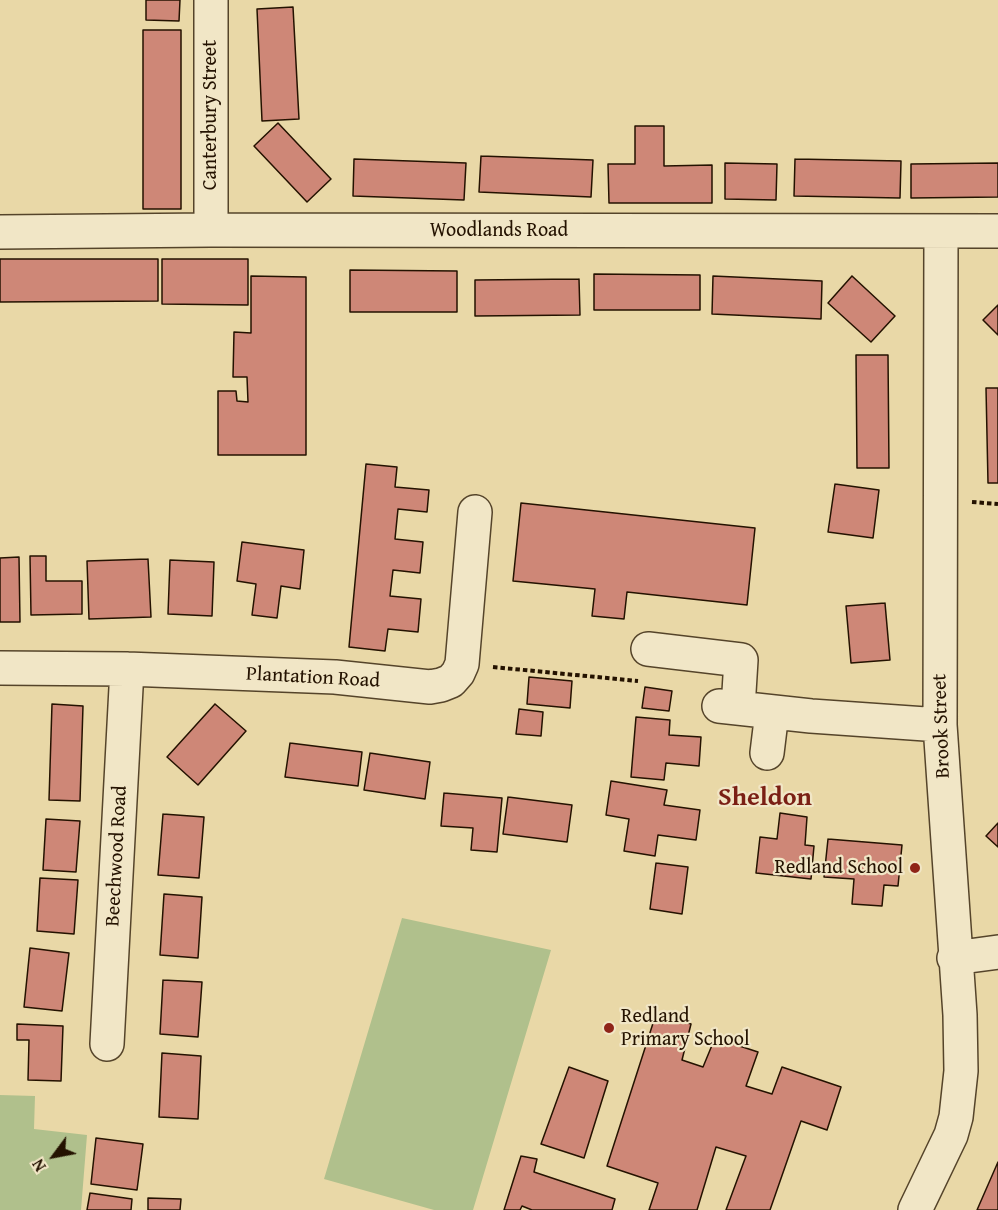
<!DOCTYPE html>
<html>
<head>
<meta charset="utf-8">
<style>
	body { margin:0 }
	#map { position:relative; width:998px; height:1210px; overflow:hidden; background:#e9d8a7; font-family:"Gentium Book Plus",serif }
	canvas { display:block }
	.north { position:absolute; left:24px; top:1126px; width:60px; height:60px; -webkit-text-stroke:4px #f1e6c6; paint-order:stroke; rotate:238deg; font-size:16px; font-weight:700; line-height:24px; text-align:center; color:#241200 }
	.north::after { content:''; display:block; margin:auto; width:21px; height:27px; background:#241200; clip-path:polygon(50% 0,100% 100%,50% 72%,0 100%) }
</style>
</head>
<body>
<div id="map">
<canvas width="998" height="1210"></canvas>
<div class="north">N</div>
</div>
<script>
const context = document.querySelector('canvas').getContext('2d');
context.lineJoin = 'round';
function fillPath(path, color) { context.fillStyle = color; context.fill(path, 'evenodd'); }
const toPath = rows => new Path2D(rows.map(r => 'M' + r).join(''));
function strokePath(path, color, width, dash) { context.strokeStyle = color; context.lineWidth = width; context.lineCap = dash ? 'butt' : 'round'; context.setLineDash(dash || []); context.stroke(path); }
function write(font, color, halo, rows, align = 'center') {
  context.font = font + ' "Gentium Book Plus",serif'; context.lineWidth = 4.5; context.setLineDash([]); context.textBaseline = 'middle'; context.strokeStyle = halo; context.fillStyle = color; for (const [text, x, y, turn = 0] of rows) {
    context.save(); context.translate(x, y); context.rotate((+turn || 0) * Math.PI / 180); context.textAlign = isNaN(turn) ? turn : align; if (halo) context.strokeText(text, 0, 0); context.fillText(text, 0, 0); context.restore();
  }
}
fillPath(toPath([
	[402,918,551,950,473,1210,434,1210,324,1179],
	[0,1095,35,1096,34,1129,87,1135,81,1210,0,1210]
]), '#b0c08c');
const building = toPath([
	[146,0,180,0,179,21,146,20,146,0],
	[293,7,299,119,262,121,257,9,293,7],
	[143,30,181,30,181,209,143,209,143,30],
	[278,123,331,179,307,202,254,146,278,123],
	[635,126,664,126,664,166,712,165,712,203,609,203,608,164,635,164,635,126],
	[481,156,593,160,591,197,479,192,481,156],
	[354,159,466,163,464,200,353,196,354,159],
	[795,159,901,161,900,198,794,196,795,159],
	[725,163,777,164,776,200,725,199,725,163],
	[998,163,998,197,911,198,911,164,998,163],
	[0,259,158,259,158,301,0,302,0,259],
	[162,259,248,259,248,305,162,304,162,259],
	[350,270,457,271,457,312,350,312,350,270],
	[594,274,700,275,700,310,594,310,594,274],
	[251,276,306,277,306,455,218,455,218,391,236,391,237,401,248,402,247,377,233,377,234,332,251,333,251,276],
	[713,276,822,281,821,319,712,314,713,276],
	[852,276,895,316,871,342,828,303,852,276],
	[579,279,580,315,475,316,475,280,579,279],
	[998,305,998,335,983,320,998,305],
	[856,355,888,355,889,468,857,468,856,355],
	[986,388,998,388,998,483,988,483,986,388],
	[366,464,397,467,395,487,429,490,427,512,398,509,395,539,423,542,420,573,393,570,390,596,421,599,418,632,388,629,385,651,349,647,366,464],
	[835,484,879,490,873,538,828,532,835,484],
	[521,503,755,528,747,605,627,592,624,619,592,616,595,589,513,581,521,503],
	[242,542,304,550,300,589,281,586,277,618,252,615,256,584,237,581,242,542],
	[30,556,46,556,46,581,82,581,82,614,31,615,30,556],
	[19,557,20,622,0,622,0,558,19,557],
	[148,559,151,617,89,619,87,561,148,559],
	[170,560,214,562,212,616,168,614,170,560],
	[885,603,890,660,851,663,846,606,885,603],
	[529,677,572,681,570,708,527,704,529,677],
	[645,687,672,691,669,711,642,708,645,687],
	[52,704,83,706,80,801,49,800,52,704],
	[215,704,246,731,198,785,167,757,215,704],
	[519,709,543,712,541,736,516,734,519,709],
	[636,717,670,720,669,735,701,737,699,766,666,763,664,780,631,777,636,717],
	[290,743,362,752,358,786,285,777,290,743],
	[370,753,430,762,425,799,364,790,370,753],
	[611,781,667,790,664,805,700,810,696,840,658,835,655,856,624,851,629,819,606,815,611,781],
	[444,793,502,798,497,852,471,850,473,828,441,826,444,793],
	[508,797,572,805,567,842,503,834,508,797],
	[780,813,807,817,805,845,814,846,811,879,756,873,760,837,777,839,780,813],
	[163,814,204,817,199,878,158,875,163,814],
	[46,819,80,821,76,872,43,870,46,819],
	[998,823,998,847,986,836,998,823],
	[828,839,902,845,898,886,884,885,882,906,852,904,854,879,824,877,828,839],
	[656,863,688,867,682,914,650,909,656,863],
	[40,878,78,880,74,934,37,931,40,878],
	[164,894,202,897,198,958,160,955,164,894],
	[30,948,69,953,62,1011,24,1007,30,948],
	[163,980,202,982,198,1037,160,1034,163,980],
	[656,1014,691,1024,682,1060,703,1067,715,1038,758,1052,746,1086,772,1094,782,1067,841,1087,827,1130,801,1121,770,1210,726,1210,746,1156,716,1147,697,1210,649,1210,658,1183,607,1166,656,1014],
	[17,1024,63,1026,61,1081,28,1080,29,1040,17,1040,17,1024],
	[162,1053,201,1056,198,1119,159,1117,162,1053],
	[569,1067,608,1081,584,1158,541,1144,569,1067],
	[96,1138,143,1144,137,1190,91,1184,96,1138],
	[521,1156,537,1159,534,1172,615,1199,612,1210,532,1210,522,1206,520,1210,504,1210,521,1156],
	[998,1162,998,1210,977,1210,998,1162],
	[90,1193,132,1199,131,1210,87,1210,90,1193],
	[148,1198,181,1199,180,1210,148,1210,148,1198]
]);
fillPath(building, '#ce8777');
strokePath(building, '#241200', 1.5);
const minor = toPath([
	[211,230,211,0],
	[0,232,211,230,998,231],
	[648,649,741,660,738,708],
	[0,668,127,669,335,677,430,687,441,685,451,681,458,673,462,664,475,512],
	[719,706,811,716,940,725],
	[767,753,772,712],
	[954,958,998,952],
	[107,1044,127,669],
	[915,1210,951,1135,956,1117,961,1071,960,1015,940,725,941,232]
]);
strokePath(minor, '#55442a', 36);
strokePath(toPath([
	[972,502,998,504],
	[493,667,638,681]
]), '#241200', 4, [4.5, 3]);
strokePath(minor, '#f1e6c6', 33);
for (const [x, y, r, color] of [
	[915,868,6,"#8f2418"],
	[609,1028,6,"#8f2418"]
]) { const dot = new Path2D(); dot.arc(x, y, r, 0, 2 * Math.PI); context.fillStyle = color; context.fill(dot); strokePath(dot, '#f1e6c6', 2); }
write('20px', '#241200', '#f1e6c6', [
	["Canterbury Street",211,115,-90],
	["Woodlands Road",499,231],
	["Plantation Road",313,678,3],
	["Brook Street",942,726,-92],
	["Beechwood Road",117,856,-87]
]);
write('20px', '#241200', '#f1e6c6', [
	["Redland School",903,868],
	["Redland",621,1017,"left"],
	["Primary School",621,1040,"left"]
], 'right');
write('bold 26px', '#7a1f14', '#f1e6c6', [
	["Sheldon",765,798]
]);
</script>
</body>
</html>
